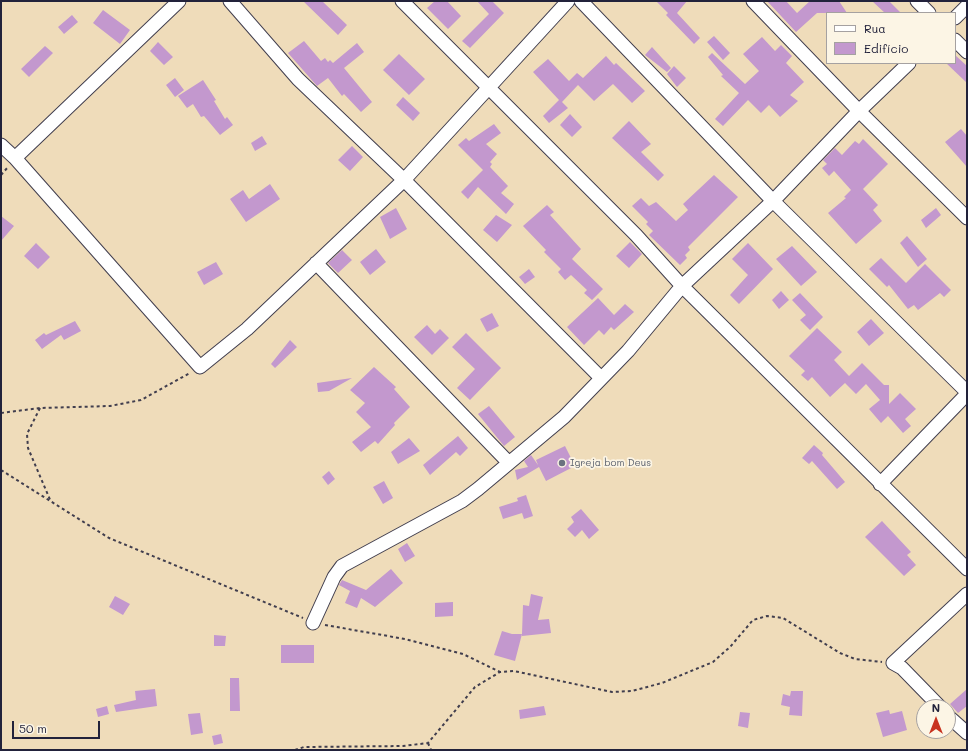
<!DOCTYPE html>
<html>
<head>
<meta charset="utf-8">
<style>
	body { margin:0 }
	#map { position:relative; width:968px; height:751px; overflow:hidden; background:#efdcba; font-family:Mali,sans-serif }
	canvas { display:block }
	.frame { position:absolute; inset:0; border:2px solid #22223b; pointer-events:none }
	.legend { position:absolute; left:826px; top:12px; width:130px; height:52px; box-sizing:border-box; background:#fcf5e5; border:1px solid #a5a1a1; margin:0; padding:5px 7px; list-style:none; font-size:12px; color:#22223b }
	.legend li { display:flex; align-items:center; gap:8px; height:20px }
	.legend b { width:20px; border:1px solid #a5a1a1 }
	.north { position:absolute; left:916px; top:699px; width:40px; height:40px; box-sizing:border-box; background:#fcf5e5; border:1px solid #a5a1a1; border-radius:50%; rotate:0deg; font-size:11px; font-weight:700; line-height:16px; text-align:center; color:#22223b }
	.north::after { content:''; display:block; margin:auto; width:14px; height:18px; background:#c8321e; clip-path:polygon(50% 0,100% 100%,50% 72%,0 100%) }
	.scale { position:absolute; left:12px; top:721px; width:88px; height:18px; box-sizing:border-box; border:2px solid #22223b; border-top:0; padding-left:5px; font-size:12px; line-height:14px; white-space:nowrap; color:#22223b; -webkit-text-stroke:3px #fcf5e5; paint-order:stroke }
</style>
</head>
<body>
<div id="map">
<canvas width="968" height="751"></canvas>
<div class="frame"></div>
<ul class="legend">
<li><b style="height:5px;background:#fff"></b>Rua</li>
<li><b style="height:11px;background:#c398ce"></b>Edifício</li>
</ul>
<div class="north">N</div>
<div class="scale">50 m</div>
</div>
<script>
const context = document.querySelector('canvas').getContext('2d');
context.lineJoin = 'round';
function fillPath(path, color) { context.fillStyle = color; context.fill(path, 'evenodd'); }
const toPath = rows => new Path2D(rows.map(r => 'M' + r).join(''));
function strokePath(path, color, width, dash) { context.strokeStyle = color; context.lineWidth = width; context.lineCap = dash ? 'butt' : 'round'; context.setLineDash(dash || []); context.stroke(path); }
function write(font, color, halo, rows, align = 'center') {
  context.font = font + ' Mali,sans-serif'; context.lineWidth = 3.5; context.setLineDash([]); context.textBaseline = 'middle'; context.strokeStyle = halo; context.fillStyle = color; for (const [text, x, y, turn = 0] of rows) {
    context.save(); context.translate(x, y); context.rotate((+turn || 0) * Math.PI / 180); context.textAlign = isNaN(turn) ? turn : align; if (halo) context.strokeText(text, 0, 0); context.fillText(text, 0, 0); context.restore();
  }
}
fillPath(toPath([
	[303,1,322,1,347,25,338,35],
	[435,1,447,1,461,16,448,29,427,8],
	[477,1,492,1,504,13,470,48,462,41,489,14],
	[656,1,687,1,677,13,700,38,694,44,666,15,668,13],
	[767,1,786,1,797,13,810,1,839,1,847,13,817,13,796,32],
	[872,1,889,1,901,13,885,13],
	[103,10,130,30,120,44,93,23],
	[72,15,78,22,64,34,58,27],
	[714,36,730,53,723,60,707,42],
	[762,37,775,51,781,45,792,56,786,63,804,82,790,95,798,101,780,117,769,105,761,113,748,100,723,126,715,119,739,93,721,76,723,75,708,57,712,53,745,84,759,71,743,54],
	[304,41,321,61,325,58,328,62,330,60,333,63,357,43,364,52,344,68,372,102,361,112,344,94,342,96,328,78,317,86,288,53],
	[158,42,173,57,164,65,150,51],
	[45,46,53,53,29,77,21,69],
	[652,47,671,68,667,72,645,55],
	[399,54,425,79,409,95,383,70],
	[955,55,967,66,967,83,946,63,955,63],
	[606,56,614,65,616,63,645,91,632,103,613,84,594,101,578,85,562,102,568,108,549,123,543,116,559,100,533,72,548,59,569,81,577,73,583,78],
	[674,66,686,78,677,87,667,74],
	[175,78,184,90,175,97,166,85],
	[203,80,216,100,214,101,225,119,227,117,233,125,220,135,204,116,201,117,193,104,187,108,178,96],
	[403,97,420,113,413,121,396,105],
	[570,114,582,127,572,137,560,125],
	[629,121,651,144,641,152,664,175,658,181,612,138],
	[494,124,501,133,486,144,497,154,490,162,492,164,490,167,508,186,501,193,514,204,506,214,478,187,468,199,461,192,483,170,458,145,466,138,469,141],
	[961,129,967,136,967,167,945,142],
	[262,136,267,144,255,151,251,143],
	[863,139,888,164,863,189,878,205,873,210,882,221,856,244,828,213,846,198,844,197,851,190,834,171,829,176,822,168,827,164,823,160,835,148,842,155,855,141,859,144],
	[352,146,363,157,350,171,338,160],
	[714,175,738,197,688,247,690,250,685,255,687,258,680,265,649,235,653,231,646,224,648,222,632,206,641,198,649,206,656,202,676,221,688,210,683,204],
	[270,184,280,199,246,222,230,199,243,190,249,199],
	[547,205,554,212,550,215,581,249,572,259,603,289,592,300,584,293,587,290,571,275,565,280,558,272,561,269,544,252,546,250,523,226],
	[396,208,407,229,390,239,380,217],
	[936,208,941,215,926,228,921,220],
	[496,215,512,225,497,242,483,230],
	[1,216,14,226,1,241],
	[907,236,927,259,918,267,900,243],
	[630,242,642,254,629,268,616,256],
	[36,243,50,257,38,269,24,256],
	[748,243,773,269,739,304,730,295,748,275,732,259],
	[792,246,817,272,801,286,776,259],
	[376,249,386,262,370,275,360,262],
	[342,250,352,260,338,273,328,263],
	[881,258,906,283,925,264,951,290,944,297,940,293,918,310,914,305,908,309,889,285,887,287,869,269],
	[216,262,223,274,204,285,197,272],
	[529,269,535,277,525,284,519,277],
	[781,291,789,300,779,309,772,300],
	[800,293,823,317,810,330,800,320,806,315,792,300],
	[598,298,614,315,625,304,634,312,614,330,611,327,604,335,599,330,584,345,567,327],
	[492,313,499,326,487,332,480,319],
	[871,319,884,333,869,346,857,332],
	[75,321,81,331,64,340,61,335,42,349,35,340,44,333,46,335],
	[427,325,435,334,440,329,449,338,432,355,414,337],
	[817,328,842,352,834,360,849,376,862,363,884,385,889,385,889,404,900,393,916,409,905,419,911,426,903,433,888,416,881,423,869,409,880,400,866,384,856,394,845,383,830,397,812,377,808,381,801,375,805,371,789,356],
	[466,333,501,368,470,400,457,388,475,369,452,347],
	[290,340,297,347,275,368,271,364],
	[374,367,396,387,394,389,410,407,394,423,395,425,378,444,375,441,361,452,352,442,371,427,356,412,365,403,350,390],
	[352,378,329,391,318,392,317,383],
	[489,406,515,437,504,446,478,414],
	[458,436,468,448,460,456,456,452,430,475,423,465],
	[409,438,420,451,398,464,391,452],
	[814,445,823,453,822,455,845,482,837,489,812,461,809,464,802,458],
	[565,446,575,466,546,481,539,467,517,480,515,470,528,467,524,461,531,455,538,465,536,460],
	[329,471,335,479,328,485,322,477],
	[384,481,393,498,383,504,373,487],
	[526,495,533,516,524,519,522,513,503,519,499,507,518,501,517,498],
	[581,509,599,530,589,539,582,530,575,537,567,529,574,522,571,517],
	[882,521,911,552,907,555,916,565,904,576,865,537],
	[407,543,415,556,405,562,398,549],
	[391,569,403,583,375,607,361,598,357,608,345,603,350,591,339,585,342,580,366,590],
	[531,594,543,597,538,620,549,619,551,633,522,636,522,634,515,661,494,655,502,631,512,634,522,634,523,605,529,606],
	[115,596,130,604,123,615,109,607],
	[453,602,453,616,435,617,435,603],
	[214,635,226,636,225,646,214,646],
	[281,645,314,645,314,663,281,663],
	[230,678,239,678,240,711,230,711],
	[155,689,157,706,116,712,114,705,136,700,135,691],
	[967,689,967,706,958,713,950,704],
	[791,691,803,691,802,716,789,715,790,707,781,705,783,694,790,696],
	[107,706,109,714,98,717,96,709],
	[544,706,546,715,520,719,519,710],
	[889,710,890,714,902,711,907,730,883,737,876,713],
	[740,712,750,713,748,728,738,726],
	[200,713,203,733,191,735,188,714],
	[221,734,223,743,214,745,212,736]
]), '#c398ce');
const minor = toPath([
	[230,1,298,79,404,180,601,378],
	[402,1,636,235,682,286,967,569],
	[581,1,773,201,967,392],
	[753,1,859,111,967,218],
	[917,1,929,13],
	[955,18,967,6],
	[955,40,967,52],
	[1,145,15,158,200,367,247,329,404,180,568,1],
	[15,158,179,1],
	[316,263,509,463],
	[880,484,967,394],
	[313,623,334,577,342,566,462,501,478,489,564,417,628,351,682,286,773,201,859,111,909,63],
	[940,707,902,668,893,663,967,594],
	[948,716,967,733]
]);
strokePath(minor, '#413e4e', 15);
strokePath(toPath([
	[1,175,8,167],
	[40,408,27,434,28,448,51,502],
	[1,413,40,408,110,406,141,400,190,373],
	[1,470,109,538,303,618],
	[325,625,405,639,463,654,500,672],
	[428,743,431,750],
	[295,750,304,747,403,746,428,743,475,687,500,672,514,671,612,692,632,691,662,683,713,662,730,647,753,620,767,616,783,618,840,653,855,659,882,662]
]), '#413e4e', 2, [3, 3]);
strokePath(minor, '#fff', 13);
for (const [x, y, r, color] of [
	[562,463,4,"#6b7280"]
]) { const dot = new Path2D(); dot.arc(x, y, r, 0, 2 * Math.PI); context.fillStyle = color; context.fill(dot); strokePath(dot, '#fcf5e5', 1.5); }
write('10px', '#5b616d', '#fcf5e5', [
	["Igreja bom Deus",570,463]
], 'left');
</script>
</body>
</html>
